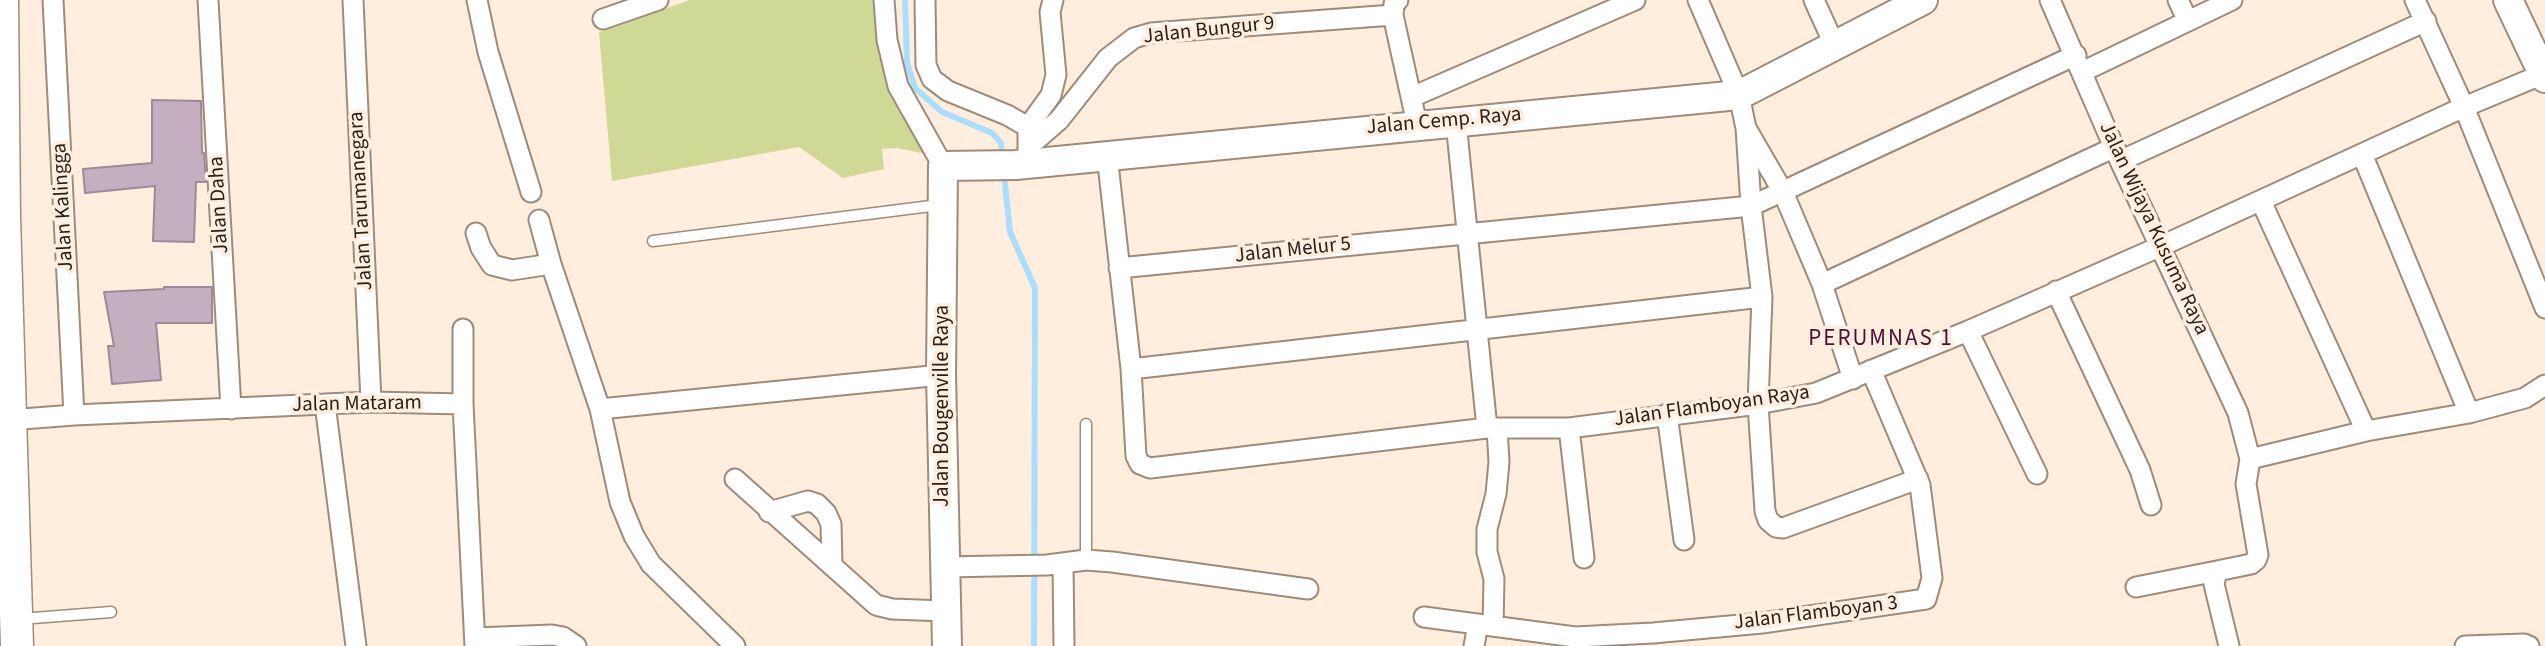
<!DOCTYPE html>
<html>
<head>
<meta charset="utf-8">
<style>
	body { margin:0 }
	canvas { display:block; background:#ffedde }
</style>
</head>
<body>
<canvas width="2545" height="646"></canvas>
<script>
const context = document.querySelector('canvas').getContext('2d');
context.lineJoin = 'round';
function fillPath(path, color) { context.fillStyle = color; context.fill(path, 'evenodd'); }
const toPath = rows => new Path2D(rows.map(r => 'M' + r).join(''));
function strokePath(path, color, width, dash) { context.strokeStyle = color; context.lineWidth = width; context.lineCap = dash ? 'butt' : 'round'; context.setLineDash(dash || []); context.stroke(path); }
function write(font, color, halo, rows, align = 'center') {
  context.font = font + ' "Source Sans 3",sans-serif'; context.lineWidth = 7; context.setLineDash([]); context.textBaseline = 'middle'; context.strokeStyle = halo; context.fillStyle = color; for (const [text, x, y, turn = 0] of rows) {
    context.save(); context.translate(x, y); context.rotate((+turn || 0) * Math.PI / 180); context.textAlign = isNaN(turn) ? turn : align; if (halo) context.strokeText(text, 0, 0); context.fillText(text, 0, 0); context.restore();
  }
}
fillPath(toPath([
	[690,0,876,0,885,78,926,154,897,148,882,149,884,169,843,178,799,147,612,181,599,32]
]), '#d0d896');
strokePath(toPath([
	[905,0,907,63,915,88,942,112,992,133,1001,143,1002,160],
	[1004,174,1010,232,1035,288,1034,646]
]), '#aadefe', 6);
const building = toPath([
	[152,100,201,101,202,153,204,153,206,182,196,182,194,242,153,241,155,186,85,193,83,169,152,163,152,100],
	[164,287,212,287,212,323,156,323,161,380,112,384,108,346,114,346,104,292,164,289,164,287]
]);
fillPath(building, '#c4aebf');
strokePath(building, '#9e8999', 2);
const lane = toPath([
	[653,241,939,205],
	[1086,424,1086,560],
	[20,619,111,612]
]);
const street = toPath([
	[53,0,74,415],
	[208,0,231,409],
	[353,0,371,402],
	[477,0,488,52,531,192],
	[884,0,887,40,898,86,943,166],
	[925,0,926,65,932,79,948,91,1007,115,1028,127,1028,155],
	[1398,0,1394,4,1393,15,1417,124],
	[1698,0,1739,95,1746,128,1783,192,1822,284,1853,379],
	[1814,0,1834,44],
	[2050,0,2120,161,2238,413,2250,459,2246,484,2258,555,2256,560,2251,564,2217,571,2214,584,2229,646],
	[2178,0,2188,21],
	[2415,0,2464,107,2545,308],
	[603,19,658,0],
	[2082,72,2232,0],
	[1412,97,1635,0],
	[1456,122,1487,428],
	[1028,127,1051,95,1056,75,1050,12,1053,0],
	[1746,128,1751,206,1762,297,1758,404,1765,511,1768,520,1776,527,1783,528,1918,479],
	[1028,147,1059,120,1108,58,1134,38,1151,33,1393,15],
	[2362,154,2469,413],
	[1107,155,1131,369,1136,456,1140,464,1150,468,1487,428,1569,428,1758,404,1816,393,1968,331,2168,243,2464,107,2543,74],
	[2120,161,2426,21],
	[2261,201,2366,431],
	[539,220,551,264,600,409,620,502,634,536,651,564,735,646],
	[476,233,481,248,492,265,512,270,551,264],
	[1119,268,1751,206,2076,55],
	[1822,284,2115,147],
	[2056,291,2140,470,2151,505],
	[463,329,463,404,475,646],
	[1968,331,2037,474],
	[1131,369,1762,297],
	[325,404,356,646],
	[600,409,941,375],
	[1667,414,1684,540],
	[9,420,74,415,371,402,463,404],
	[1569,428,1584,558],
	[2250,459,2366,431,2469,413,2525,398,2545,385],
	[735,479,876,605,892,609,945,611],
	[769,512,808,501,817,504,826,513,831,524,832,566],
	[1063,564,1064,646],
	[944,567,1047,565,1086,560,1112,562,1308,589],
	[2136,587,2217,571],
	[1424,617,1575,637,1653,633,1762,623,1926,599,1932,578,1920,485,1871,370],
	[1493,626,1494,579,1487,552,1487,529,1496,494,1499,462,1497,428],
	[475,638,552,635,563,637,576,646],
	[1474,646,1478,624],
	[2465,646,2524,644,2529,646]
]);
const secondary = toPath([
	[2508,0,2545,78],
	[947,646,941,375,943,166,1016,165,1739,95,1923,0]
]);
const primary = toPath([
	[2,0,4,217,17,646]
]);
strokePath(lane, '#9f8b79', 13);
strokePath(street, '#9f8b79', 23);
strokePath(secondary, '#9f8b79', 32);
strokePath(primary, '#9f8b79', 35);
strokePath(lane, '#fff', 10);
strokePath(street, '#fff', 19);
strokePath(secondary, '#fff', 28);
strokePath(primary, '#fff', 32);
write('21px', '#271f18', '#ffedde', [
	["Jalan Bungur 9",1209,31,-6],
	["Jalan Cemp. Raya",1444,122,-5],
	["Jalan Tarumanegara",362,201,-93],
	["Jalan Daha",220,205,-93],
	["Jalan Kalingga",64,207,-93],
	["Jalan Wijaya Kusuma Raya",2153,229,65],
	["Jalan Melur 5",1293,251,-6],
	["Jalan Mataram",357,405,-1],
	["Jalan Bougenville Raya",943,406,-90],
	["Jalan Flamboyan Raya",1712,407,-8],
	["Jalan Flamboyan 3",1816,614,-7]
]);
context.letterSpacing = '2px';
write('23px', '#4d1035', '#ffedde', [
	["PERUMNAS 1",1881,340]
]);
context.letterSpacing = '0px';
</script>
</body>
</html>
